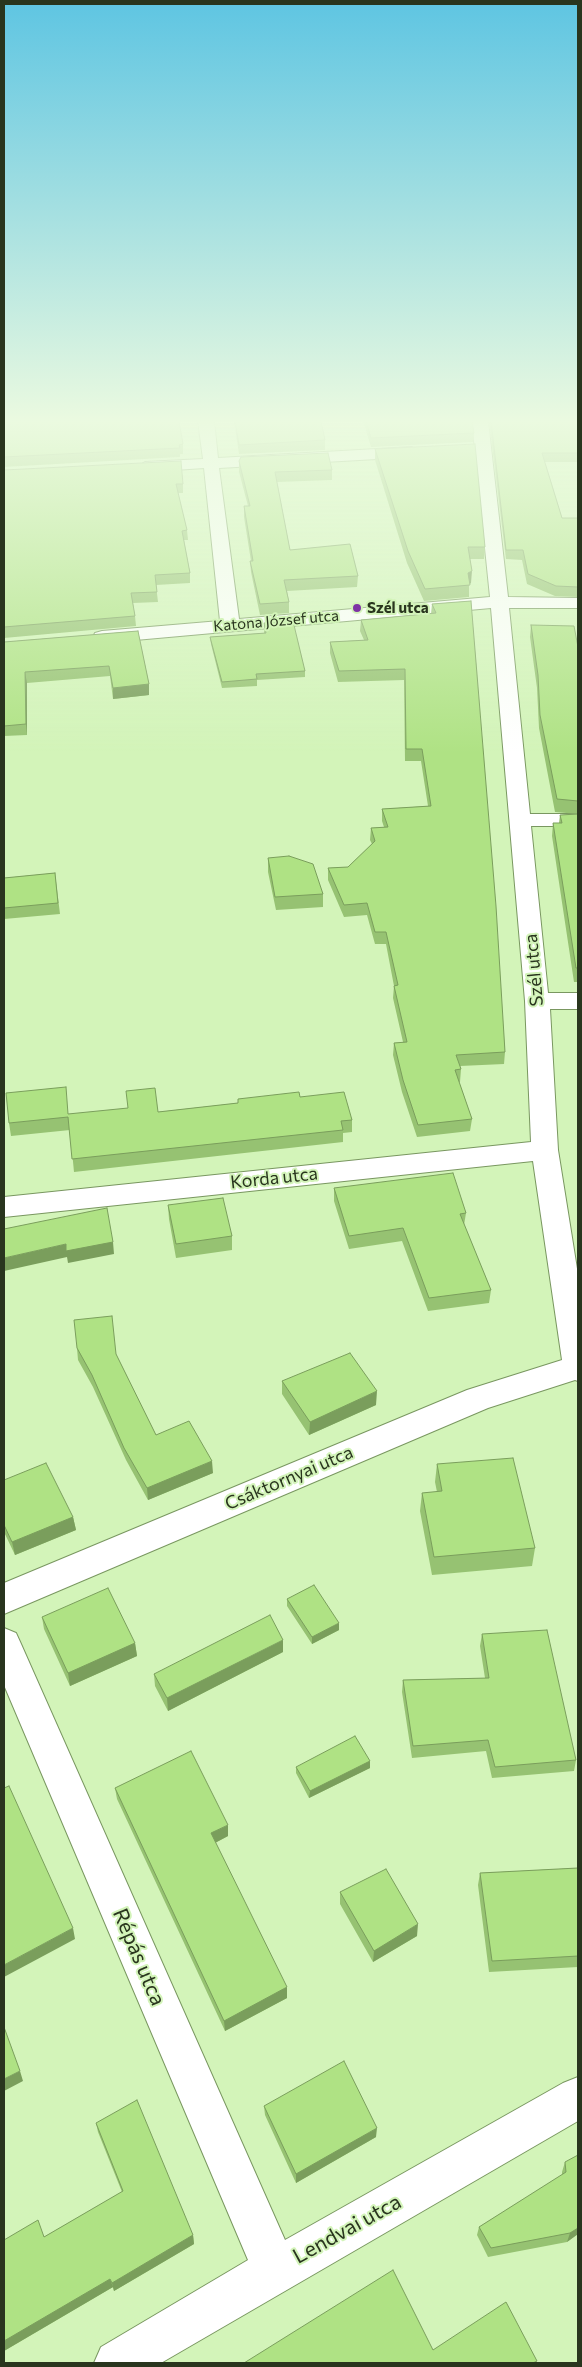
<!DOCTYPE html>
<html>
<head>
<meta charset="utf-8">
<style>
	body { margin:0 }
	#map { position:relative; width:582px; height:2367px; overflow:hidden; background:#d3f4b9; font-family:Commissioner,sans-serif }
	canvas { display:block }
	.frame { position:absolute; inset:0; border:5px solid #29351e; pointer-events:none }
</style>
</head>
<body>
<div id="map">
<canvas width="582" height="2367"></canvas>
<div class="frame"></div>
</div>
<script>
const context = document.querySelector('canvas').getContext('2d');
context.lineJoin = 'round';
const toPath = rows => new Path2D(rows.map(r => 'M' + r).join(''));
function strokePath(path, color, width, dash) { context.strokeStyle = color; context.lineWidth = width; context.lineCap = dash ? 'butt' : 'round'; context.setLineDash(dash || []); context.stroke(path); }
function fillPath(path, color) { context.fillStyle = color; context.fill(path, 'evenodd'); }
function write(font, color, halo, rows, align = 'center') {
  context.font = font + ' Commissioner,sans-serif'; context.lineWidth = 4; context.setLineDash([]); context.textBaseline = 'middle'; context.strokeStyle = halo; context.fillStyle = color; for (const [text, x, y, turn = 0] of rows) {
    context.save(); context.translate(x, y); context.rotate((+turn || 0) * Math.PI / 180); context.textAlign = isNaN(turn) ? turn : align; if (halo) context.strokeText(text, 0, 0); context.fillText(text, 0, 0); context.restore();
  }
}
const minor = toPath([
	[198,421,214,421,218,458,412,447,420,452,412,457,219,468,239,619,490,597,472,421,488,421,508,597,578,598,578,608,509,608,530,814,578,814,578,826,531,826,548,993,578,993,578,1009,550,1009,558,1150,578,1275,578,1381,575,1380,488,1408,4,1614,4,1583,467,1390,562,1360,533,1161,4,1217,4,1197,531,1142,525,1001,491,608,102,643,95,641,93,637,95,633,102,631,220,621,204,468,145,472,137,467,145,462,203,459,198,421],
	[4,1628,16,1633,21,1644,285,2240,563,2083,578,2077,578,2121,161,2363,94,2363,101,2347,248,2260,4,1685,4,1628]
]);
strokePath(minor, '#799760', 2);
fillPath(minor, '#fff');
fillPath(toPath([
	[4,421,183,444,183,454,180,454,180,457,4,467],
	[234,421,321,421,325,440,325,450,239,454],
	[363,421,472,421,474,433,473,442,371,447],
	[489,421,578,421,578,462,545,462,562,518,578,518,578,597,555,596,527,584,522,560,506,559],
	[375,449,485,547,484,559,470,559,471,583,469,584,469,597,424,601,407,563,375,460],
	[239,461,332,470,332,480,277,482,290,550,358,576,357,587,287,591,289,602,289,613,260,615,251,572,250,561,251,561,244,517,244,506,248,506,239,472],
	[4,470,183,484,183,493,178,493,187,530,188,540,184,540,190,573,190,583,156,585,158,602,133,603,135,616,136,626,4,638],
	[471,601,505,1052,504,1064,460,1066,461,1069,460,1082,459,1082,472,1119,470,1131,417,1137,402,1092,393,1055,394,1043,403,1042,393,998,394,986,386,944,375,944,367,915,344,917,328,880,328,868,348,867,372,844,370,840,371,828,384,827,382,821,382,809,428,806,421,761,405,761,404,680,338,682,330,653,330,642,364,640,360,631,361,620,431,614,432,604],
	[264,623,305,671,305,677,257,680,257,686,222,688,211,644,210,637,264,633],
	[531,625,578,647,578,814,555,812,539,728,537,688,530,637],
	[138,631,149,684,149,695,113,699,110,676,27,683,27,735,4,736,4,642],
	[578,814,578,982,574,982,552,836,553,823,559,823,560,815],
	[268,858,323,894,323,907,276,910,268,872],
	[55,873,60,914,4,919,4,878],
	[300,1097,352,1120,352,1132,343,1133,343,1142,74,1172,70,1130,11,1136,9,1123,69,1114,158,1112,238,1103,238,1099],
	[334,1188,466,1213,464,1225,491,1290,489,1303,428,1311,402,1241,349,1249,334,1201],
	[168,1205,232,1236,232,1250,176,1258,169,1219],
	[77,1348,116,1355,156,1435,213,1473,148,1500,126,1460,93,1387,78,1360],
	[282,1381,376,1405,309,1435,282,1394],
	[437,1464,535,1548,532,1566,432,1575,420,1511,422,1493,437,1492,435,1482],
	[4,1480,73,1517,76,1530,15,1555,4,1532],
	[287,1599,339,1630,312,1644,287,1606],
	[42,1617,135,1643,137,1656,70,1686,44,1629],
	[482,1634,576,1760,574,1771,492,1778,486,1751,412,1758,402,1692,403,1680,485,1678,480,1646],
	[283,1652,168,1711,155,1686,154,1674],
	[370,1761,370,1768,309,1798,296,1773,296,1767],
	[115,1788,228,1836,215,1843,287,1998,225,2031,117,1799],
	[578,1868,578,1967,489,1972,478,1885,480,1873],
	[340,1892,417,1936,373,1962,340,1904],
	[264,2106,376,2137,296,2183,265,2115],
	[96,2123,193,2235,194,2244,114,2291,113,2287,4,2351,4,2240,44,2237,122,2192,98,2132],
	[565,2162,578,2234,567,2242,488,2257,477,2235,479,2227,562,2175,562,2172]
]), '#96c272');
fillPath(toPath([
	[472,571,471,583,468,585,468,573],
	[25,672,27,683,27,735,26,724],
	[149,684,149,695,113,699,113,688],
	[113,1242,114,1254,68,1263,67,1257,4,1271,4,1258,66,1244],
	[377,1391,376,1405,309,1435,310,1422],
	[212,1461,213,1473,148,1500,147,1488],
	[73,1517,76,1530,15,1555,12,1542],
	[339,1623,339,1630,312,1644,312,1637],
	[283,1640,283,1652,168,1711,167,1698],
	[135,1643,137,1656,70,1686,68,1673],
	[370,1761,370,1768,309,1798,310,1791],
	[228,1825,228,1836,211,1845,211,1833],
	[418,1924,417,1936,373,1962,374,1951],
	[73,1928,75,1939,4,1977,4,1965],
	[287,1987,287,1998,225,2031,224,2021],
	[20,2071,23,2081,4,2091,4,2079],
	[377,2128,376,2137,296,2183,296,2174],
	[578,2228,578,2234,567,2242,570,2233],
	[193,2235,194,2244,114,2291,112,2283],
	[110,2279,113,2287,4,2351,4,2341]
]), '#7a9e5c');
const building = toPath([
	[4,421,179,421,183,444,179,445,180,448,4,457,4,421],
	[235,421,321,421,325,440,239,445,235,421],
	[366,421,472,421,474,433,371,438,366,421],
	[491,421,578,421,578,453,542,453,562,518,578,518,578,587,556,586,528,574,523,550,506,550,491,421],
	[475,444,485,547,468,547,472,571,468,573,470,585,425,589,408,551,375,449,475,444],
	[328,453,332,470,275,472,290,550,350,544,358,576,284,580,289,602,260,604,250,561,253,561,244,506,250,506,239,461,241,457,328,453],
	[181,461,183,484,176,484,187,530,182,531,190,573,155,575,157,592,131,593,135,616,4,627,4,470,181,461],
	[471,601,496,906,505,1052,456,1055,461,1069,455,1070,472,1119,418,1125,403,1080,394,1043,407,1042,394,986,398,985,386,932,375,932,367,903,344,905,328,868,348,867,375,841,371,828,388,827,382,809,431,806,422,749,406,749,405,669,339,671,330,642,368,640,361,620,436,613,432,604,471,601],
	[293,621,305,671,256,674,257,679,222,682,210,637,266,633,264,623,293,621],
	[531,625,574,626,578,647,578,801,557,799,540,715,538,675,531,625],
	[138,631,149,684,113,688,109,666,25,672,26,724,4,726,4,642,138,631],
	[578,814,578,968,576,968,553,823,562,823,560,815,578,814],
	[289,856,313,864,323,894,275,897,268,858,289,856],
	[55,873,58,903,4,908,4,878,55,873],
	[66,1087,68,1114,128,1108,126,1091,155,1088,158,1112,238,1103,238,1099,299,1092,300,1097,344,1092,352,1120,341,1121,343,1130,72,1159,68,1117,9,1123,6,1093,66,1087],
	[453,1173,466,1213,460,1214,491,1290,429,1298,403,1228,349,1236,334,1188,453,1173],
	[223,1198,232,1236,176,1244,168,1205,223,1198],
	[107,1208,113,1242,66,1251,66,1244,4,1258,4,1229,107,1208],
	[112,1316,116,1354,156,1435,189,1421,212,1461,147,1488,124,1448,92,1375,77,1348,74,1320,112,1316],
	[350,1353,377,1391,310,1422,282,1381,350,1353],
	[513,1458,535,1548,434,1557,422,1493,442,1491,437,1464,513,1458],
	[46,1463,73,1517,12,1542,4,1525,4,1480,46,1463],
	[314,1585,339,1623,312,1637,287,1599,314,1585],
	[108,1588,135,1643,68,1673,42,1617,108,1588],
	[270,1615,283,1640,167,1698,154,1674,270,1615],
	[547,1630,576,1760,495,1767,488,1740,413,1746,403,1680,489,1678,482,1634,547,1630],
	[355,1736,370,1761,310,1791,296,1767,355,1736],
	[191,1751,228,1825,211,1833,287,1987,224,2021,115,1788,191,1751],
	[9,1786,73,1928,4,1965,4,1788,9,1786],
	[578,1868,578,1956,492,1961,480,1873,578,1868],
	[386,1869,418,1924,374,1951,340,1892,386,1869],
	[4,2027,20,2071,4,2079,4,2027],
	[344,2061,377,2128,296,2174,264,2106,344,2061],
	[137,2100,193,2235,112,2283,110,2279,4,2341,4,2240,38,2220,44,2237,123,2191,96,2123,137,2100],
	[578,2155,578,2228,570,2233,491,2248,479,2227,566,2172,565,2162,578,2155],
	[393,2270,433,2350,506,2302,537,2361,533,2363,244,2363,393,2270]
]);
fillPath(building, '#afe284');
strokePath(building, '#7a9e5c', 1);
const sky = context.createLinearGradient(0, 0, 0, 753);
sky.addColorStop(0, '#5ec5e2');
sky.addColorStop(0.56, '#ebfae0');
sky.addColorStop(1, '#ebfae000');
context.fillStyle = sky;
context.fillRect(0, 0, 582, 753);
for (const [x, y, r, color] of [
	[357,608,5,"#7e33a5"]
]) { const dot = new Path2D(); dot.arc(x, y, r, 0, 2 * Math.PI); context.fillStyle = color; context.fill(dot); strokePath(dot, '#d3f4b9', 2); }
write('bold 15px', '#29351e', '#d3f4b9', [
	["Szél utca",367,608]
], 'left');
write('15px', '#29351e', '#d3f4b9', [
	["Katona József utca",276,621,-5]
]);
write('18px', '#29351e', '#d3f4b9', [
	["Szél utca",534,970,-95],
	["Korda utca",274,1178,-6],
	["Csáktornyai utca",289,1478,-23]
]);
write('21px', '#29351e', '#d3f4b9', [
	["Répás utca",139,1957,67],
	["Lendvai utca",347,2229,-29]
]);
</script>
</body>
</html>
